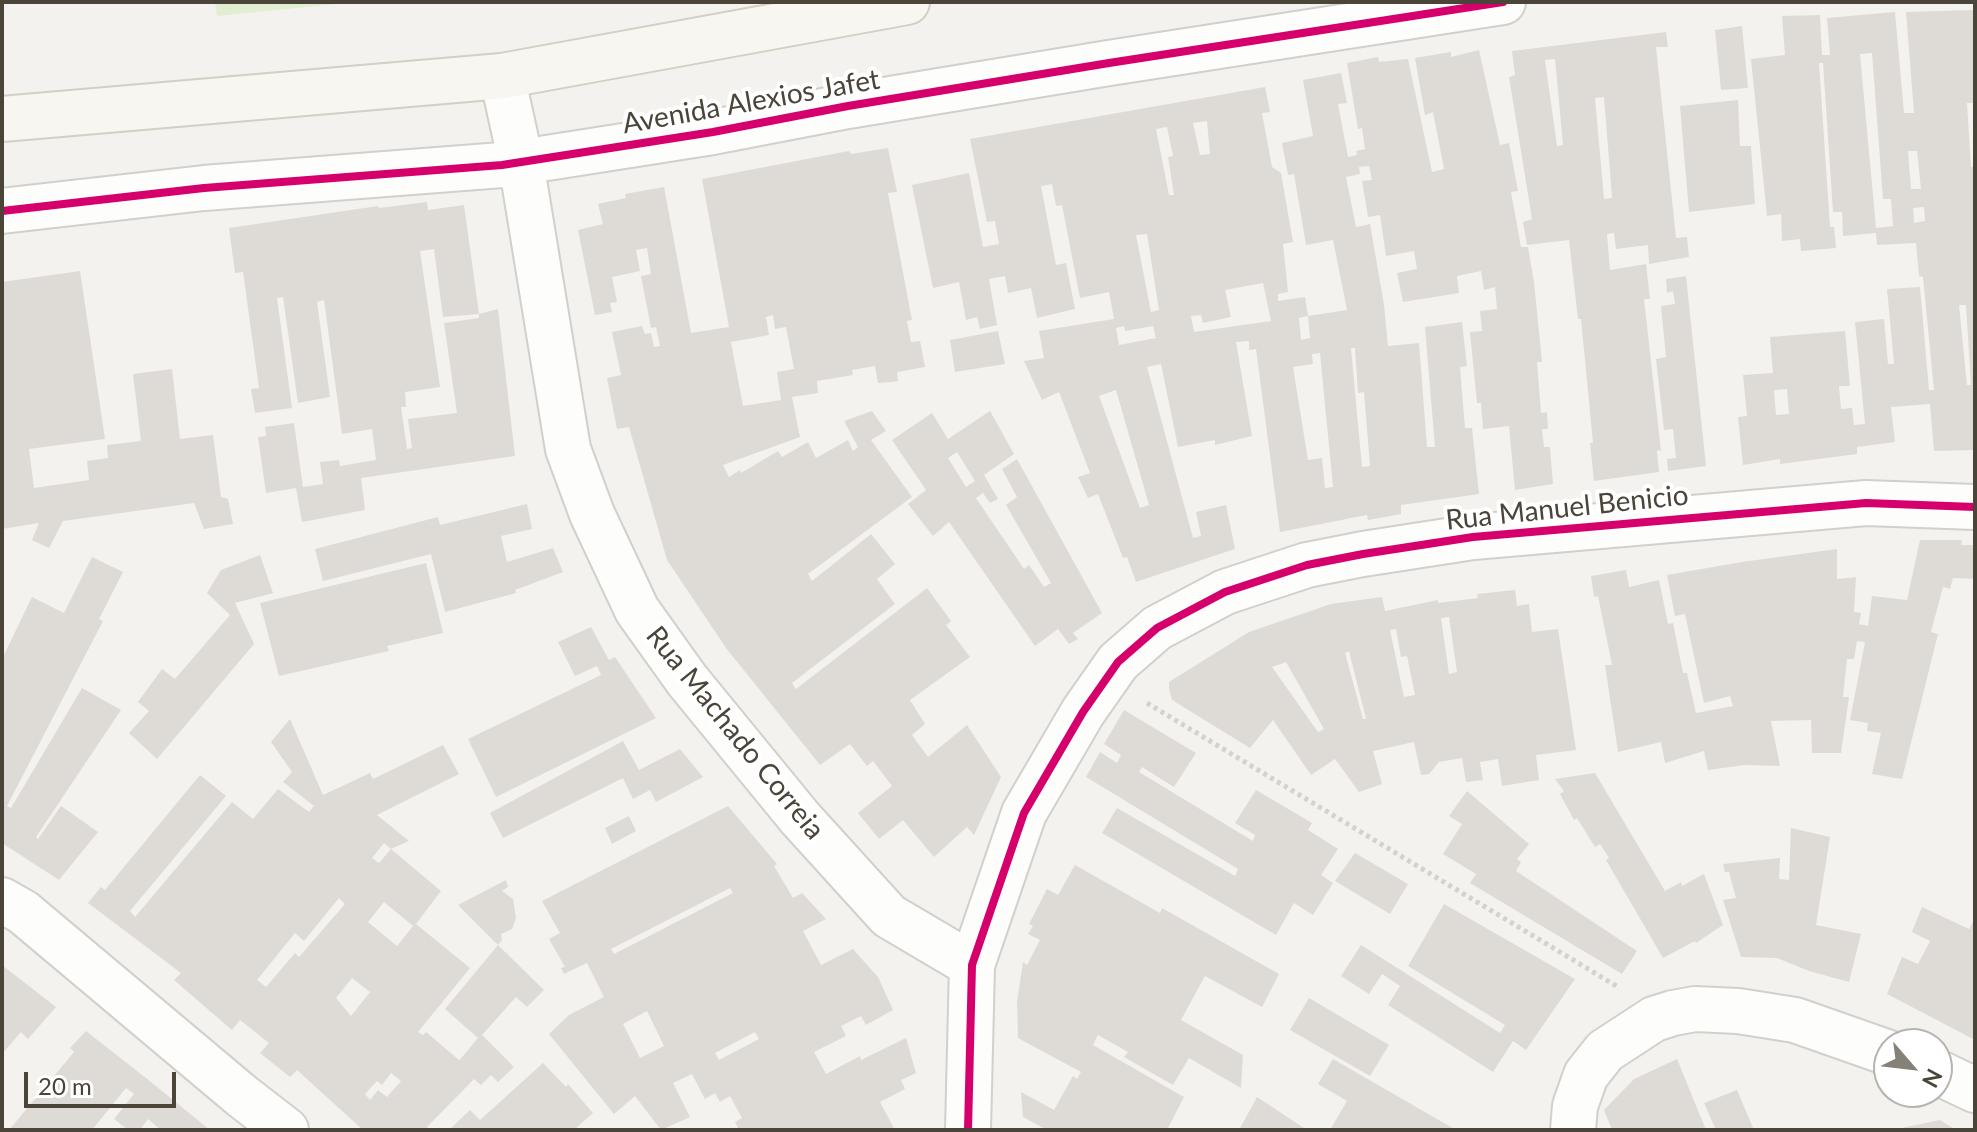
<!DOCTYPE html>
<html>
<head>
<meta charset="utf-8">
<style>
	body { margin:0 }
	#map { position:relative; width:1977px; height:1132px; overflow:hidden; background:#f4f2ee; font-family:Lato,sans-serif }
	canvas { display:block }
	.frame { position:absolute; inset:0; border:4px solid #4b4439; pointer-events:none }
	.north { position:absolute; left:1873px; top:1028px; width:80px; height:80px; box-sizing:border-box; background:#fff; border:2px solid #b7b4b0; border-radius:50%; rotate:118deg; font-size:22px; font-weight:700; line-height:32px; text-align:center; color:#4b4439 }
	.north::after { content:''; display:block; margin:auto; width:28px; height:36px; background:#868178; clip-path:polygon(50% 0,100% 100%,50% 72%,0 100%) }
	.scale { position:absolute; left:24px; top:1072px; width:152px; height:36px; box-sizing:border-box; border:4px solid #4b4439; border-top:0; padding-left:10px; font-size:24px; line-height:28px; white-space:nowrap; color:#4b4439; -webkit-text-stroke:6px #fff; paint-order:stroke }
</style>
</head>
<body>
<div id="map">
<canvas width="1977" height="1132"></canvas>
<div class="frame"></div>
<div class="north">N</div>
<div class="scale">20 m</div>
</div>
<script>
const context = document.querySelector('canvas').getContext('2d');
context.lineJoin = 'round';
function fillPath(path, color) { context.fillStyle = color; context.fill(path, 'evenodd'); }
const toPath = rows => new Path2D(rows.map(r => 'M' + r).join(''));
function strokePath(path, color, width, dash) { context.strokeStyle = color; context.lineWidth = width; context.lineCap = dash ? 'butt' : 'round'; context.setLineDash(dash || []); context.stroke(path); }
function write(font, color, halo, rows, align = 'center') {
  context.font = font + ' Lato,sans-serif'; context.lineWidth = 8; context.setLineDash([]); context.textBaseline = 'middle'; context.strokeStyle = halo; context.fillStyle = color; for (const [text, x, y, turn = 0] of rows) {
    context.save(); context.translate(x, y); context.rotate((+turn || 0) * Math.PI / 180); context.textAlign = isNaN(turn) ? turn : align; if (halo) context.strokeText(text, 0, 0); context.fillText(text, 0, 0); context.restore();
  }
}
fillPath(toPath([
	[215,2,356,2,217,16]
]), '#e1eecf');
fillPath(toPath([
	[1975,10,1975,103,1967,103,1971,167,1975,167,1975,450,1934,451,1930,404,1891,407,1895,442,1857,447,1857,454,1780,464,1780,459,1743,465,1738,417,1747,416,1743,375,1773,373,1770,337,1845,331,1850,386,1839,386,1841,409,1852,408,1854,425,1865,424,1855,322,1884,319,1888,364,1894,364,1887,289,1920,287,1929,390,1934,390,1923,277,1919,276,1916,243,1877,245,1876,233,1843,236,1842,212,1833,212,1823,63,1819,63,1830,227,1834,227,1836,248,1801,251,1800,239,1782,241,1781,214,1767,216,1751,59,1785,55,1782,16,1820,15,1822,55,1830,55,1827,18,1895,12,1904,113,1914,113,1906,12],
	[1872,53,1883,199,1891,199,1893,226,1876,228,1860,54],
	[1908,151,1917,151,1921,189,1911,189],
	[1924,207,1925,221,1914,223,1913,208],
	[1959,305,1966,305,1971,385,1967,385],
	[1787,389,1789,414,1776,415,1774,390],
	[1742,26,1748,88,1721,90,1715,30],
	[1666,32,1668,47,1656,47,1676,238,1687,237,1689,257,1649,264,1648,245,1616,249,1614,233,1607,234,1610,270,1646,264,1650,299,1644,299,1661,451,1657,450,1659,472,1594,481,1590,443,1593,443,1581,319,1578,319,1569,240,1527,245,1523,222,1532,219,1509,77,1515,75,1512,51],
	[1555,59,1563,145,1557,146,1545,60],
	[1604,97,1612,198,1604,199,1595,98],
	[1479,50,1500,145,1509,143,1518,191,1511,192,1521,247,1528,247,1534,282,1542,362,1537,362,1541,413,1547,412,1548,429,1542,429,1544,447,1550,447,1553,484,1515,490,1509,426,1483,429,1481,403,1477,403,1470,332,1482,331,1480,311,1497,309,1495,287,1484,290,1481,271,1457,276,1459,293,1403,302,1397,273,1417,269,1414,251,1386,256,1380,215,1368,217,1362,181,1372,180,1369,166,1359,167,1360,174,1346,177,1356,227,1370,224,1384,305,1388,346,1419,343,1427,447,1435,447,1425,327,1462,322,1467,366,1460,367,1465,428,1472,428,1479,494,1401,505,1401,514,1368,520,1367,515,1280,532,1256,349,1249,350,1249,341,1236,342,1252,436,1215,445,1215,440,1178,447,1161,364,1147,367,1193,538,1201,536,1196,512,1226,505,1235,549,1136,582,1127,557,1123,558,1098,494,1088,498,1080,481,1078,477,1090,473,1059,392,1042,400,1024,361,1044,358,1039,331,1114,319,1109,292,1080,298,1062,205,1056,206,1052,184,1041,186,1056,265,1066,263,1075,309,1037,318,1031,288,1008,293,1005,276,989,279,997,325,980,329,977,317,966,320,959,282,933,288,912,185,969,173,983,247,999,244,995,221,987,222,970,139,1265,87,1270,112,1262,113,1272,167,1281,173,1293,242,1283,244,1288,292,1278,294,1278,301,1305,297,1308,316,1299,318,1301,340,1310,338,1308,316,1347,310,1333,240,1306,245,1294,174,1288,175,1282,143,1313,136,1303,80,1341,73,1347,103,1338,104,1348,157,1357,155,1356,151,1365,149,1362,128,1358,129,1347,63,1378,57,1379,62,1408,59,1432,172,1444,169,1433,112,1425,115,1415,58,1451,52,1451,57],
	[1207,121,1210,154,1200,155,1193,123],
	[1167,127,1173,156,1168,157,1174,195,1169,195,1156,129],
	[1147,234,1159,310,1151,312,1136,235],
	[1263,283,1271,321,1194,332,1191,316,1201,315,1203,323,1231,317,1225,290],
	[1124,326,1125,331,1153,326,1156,338,1119,345,1116,328],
	[1351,348,1355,348,1358,393,1364,392,1370,466,1362,467],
	[1320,353,1333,487,1325,488,1322,458,1308,460,1293,367,1313,364,1312,354],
	[1116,390,1149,505,1140,508,1099,396],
	[1738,100,1740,146,1751,146,1755,204,1689,212,1680,106],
	[888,148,897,192,888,193,912,320,907,321,911,342,920,341,925,367,897,372,898,381,892,382,878,383,875,366,852,370,853,375,817,381,818,393,792,397,800,437,723,465,729,477,740,470,741,473,778,451,782,457,808,442,816,458,848,440,853,451,858,447,844,421,872,411,886,431,871,440,912,497,808,574,812,581,871,534,895,564,877,579,895,604,792,683,796,689,927,588,951,621,946,625,970,657,910,700,925,724,912,735,928,757,967,725,1001,777,974,835,967,827,934,857,903,820,879,839,858,813,892,786,873,761,867,766,850,744,820,765,726,648,667,560,629,427,617,429,607,378,621,375,612,332,642,326,645,334,651,333,654,347,660,346,656,327,651,328,641,276,651,274,647,248,636,250,640,271,612,277,617,302,610,303,612,312,595,315,578,230,603,224,598,204,626,198,625,194,664,187,691,333,729,327,702,179,849,151,851,154],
	[773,315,775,329,786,327,794,369,777,372,781,400,743,406,731,342,769,335,766,317],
	[427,202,428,210,464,205,479,314,443,317,434,249,420,251,440,387,405,392,406,407,401,407,407,449,412,448,408,419,457,413,444,323,479,318,479,314,498,309,515,456,361,478,365,510,302,522,296,488,266,493,258,437,266,436,265,427,294,423,303,487,323,484,320,462,339,460,340,466,376,460,372,429,342,434,324,300,317,302,330,397,298,403,283,297,277,298,292,408,255,413,251,389,259,388,243,272,235,273,229,228,378,206,379,208],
	[80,271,105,439,29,449,34,488,89,480,87,461,108,458,107,445,141,441,133,374,172,369,180,439,213,435,221,497,228,499,233,524,204,529,194,503,63,521,49,548,32,540,39,523,2,529,2,282],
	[1686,276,1706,466,1668,471,1667,459,1676,458,1673,429,1664,430,1656,359,1666,357,1661,306,1675,304,1673,291,1667,293,1666,279],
	[998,331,1005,364,955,372,950,340],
	[990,411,1014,454,984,475,998,499,990,503,983,493,976,498,1024,569,1029,565,1044,587,1051,583,1006,505,1017,497,1002,469,1017,459,1102,613,1073,633,1078,639,1069,644,1058,629,1035,646,949,522,933,536,908,504,926,490,892,440,932,413,948,439],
	[957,452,975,481,966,487,948,458],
	[527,504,532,529,501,536,507,562,553,548,563,572,515,590,516,593,445,612,431,554,323,581,315,549,438,517,440,525],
	[1920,540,1962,540,1961,545,1975,545,1975,579,1953,578,1950,589,1943,587,1931,632,1938,634,1902,779,1872,774,1881,733,1867,731,1868,723,1850,720,1865,642,1857,641,1854,659,1847,659,1843,697,1849,697,1841,753,1812,753,1811,720,1771,721,1780,766,1745,765,1708,770,1704,751,1665,763,1661,742,1618,752,1605,665,1612,665,1598,596,1594,597,1591,576,1626,570,1629,587,1659,580,1668,624,1673,623,1683,673,1687,673,1696,713,1733,706,1730,696,1704,703,1685,614,1675,616,1667,575,1742,562,1837,549,1837,579,1856,577,1854,612,1861,613,1859,624,1868,626,1872,596,1907,600],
	[260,555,273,593,235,603,254,644,157,759,129,733,149,711,138,702,162,669,175,679,230,615,207,593,221,570],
	[92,557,123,572,99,619,103,621,7,806,11,808,82,688,121,710,36,837,38,839,61,806,98,832,59,880,2,843,2,659,32,597,64,613],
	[426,563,443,633,387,646,389,651,279,676,260,603],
	[1515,590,1517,606,1529,604,1532,632,1558,629,1576,750,1536,755,1539,780,1502,786,1498,759,1480,762,1483,780,1466,782,1462,758,1439,762,1429,774,1421,775,1414,742,1373,751,1382,784,1359,792,1335,759,1311,775,1273,720,1250,748,1172,700,1169,689,1169,682,1249,632,1331,604,1382,597,1385,611,1438,600,1438,603,1478,598,1477,594],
	[1449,617,1457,672,1449,674,1441,618],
	[1396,629,1401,657,1407,656,1415,695,1404,697,1390,630],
	[1349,651,1366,719,1363,719,1345,653],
	[1286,662,1324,729,1318,732,1272,667],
	[591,627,609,660,615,657,656,718,496,797,468,739,601,675,597,666,575,676,558,642],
	[1124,710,1196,753,1174,787,1142,767,1139,772,1253,841,1255,835,1235,823,1256,790,1312,823,1308,830,1338,849,1321,875,1333,883,1313,915,1294,903,1276,935,1102,833,1117,808,1235,876,1238,869,1086,777,1100,752,1117,763,1121,755,1104,744],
	[290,719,323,795,370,773,373,779,443,745,459,774,377,815,409,841,391,849,384,843,372,858,379,863,391,849,441,891,416,924,470,968,418,1032,423,1035,426,1032,459,1060,463,1056,478,1038,445,1009,498,945,544,990,527,1007,516,997,482,1035,514,1067,498,1082,491,1075,481,1085,474,1079,427,1127,429,1130,363,1130,297,1070,290,1077,260,1053,269,1043,240,1020,232,1030,174,980,181,973,88,903,101,887,105,890,200,775,226,796,130,911,135,917,232,802,253,819,278,789,309,812,314,806,283,782,292,772,271,742],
	[339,898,345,904,299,957,295,953,266,987,257,980,295,933,304,941],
	[384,902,413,926,397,946,368,922],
	[352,978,370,992,351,1016,336,998],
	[391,1073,401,1081,387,1097,378,1090,370,1100,365,1094,377,1081,382,1085],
	[623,741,639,770,680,749,703,777,656,802,650,790,633,799,623,778,503,838,490,813],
	[1595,773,1665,891,1681,882,1682,886,1704,874,1723,925,1696,943,1695,941,1663,958,1606,860,1609,858,1600,844,1595,847,1577,818,1574,820,1560,794,1564,791,1555,779],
	[1467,791,1529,844,1517,859,1521,862,1516,871,1637,951,1622,974,1470,883,1476,874,1443,854,1462,824,1449,816],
	[728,806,777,864,774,866,793,898,802,893,826,919,803,931,821,965,853,949,878,977,893,1010,866,1025,861,1016,841,1026,846,1036,814,1052,826,1074,860,1056,861,1060,906,1038,916,1073,901,1080,905,1089,880,1102,895,1130,739,1130,735,1122,742,1118,730,1096,720,1102,715,1093,705,1099,692,1074,673,1083,690,1117,661,1130,635,1096,614,1114,549,1034,569,1015,604,997,587,963,564,974,561,968,565,967,549,939,560,933,542,901],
	[730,888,733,893,614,954,611,949],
	[647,1011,664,1046,640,1058,623,1024],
	[755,1032,759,1039,719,1060,715,1053],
	[629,816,636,831,612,844,605,828],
	[1791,828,1830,837,1816,925,1861,934,1849,982,1809,971,1777,958,1741,957,1723,900,1736,898,1729,872,1725,872,1723,864,1780,858,1779,879,1789,880],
	[1355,853,1408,884,1390,914,1335,881],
	[1075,865,1160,913,1162,908,1279,974,1262,1007,1205,976,1181,1020,1243,1055,1241,1088,1189,1058,1173,1085,1124,1057,1128,1052,1098,1035,1093,1045,1184,1097,1167,1130,1047,1130,1023,1117,1021,1092,1054,1110,1073,1076,1077,1079,1081,1072,1018,1038,1017,1002,1023,962,1027,965,1040,940,1028,934,1033,926,1029,924,1047,889,1058,895],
	[506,880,508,887,502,891,513,899,516,918,512,929,501,934,502,940,498,945,458,905],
	[1444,904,1575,979,1526,1050,1513,1041,1493,1072,1388,1005,1400,986,1382,974,1369,994,1341,976,1361,945,1500,1033,1505,1025,1408,966],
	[1922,907,1969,929,1975,918,1975,1040,1887,994,1902,957,1918,964,1930,941,1912,932],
	[2,965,56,1007,28,1039,21,1032,2,1054],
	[1309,998,1389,1045,1370,1076,1290,1030],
	[86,1031,146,1078,210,1130,161,1130,148,1119,140,1130,128,1130,114,1119,134,1094,126,1088,92,1130,9,1130,74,1052,70,1048],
	[1333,1059,1456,1130,1330,1130,1347,1101,1318,1084],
	[1677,1059,1706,1130,1612,1130,1604,1110,1634,1079],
	[543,1063,566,1087,568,1084,593,1113,574,1130,449,1130,470,1110,480,1120],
	[1737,1090,1754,1130,1716,1130,1704,1103],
	[1257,1097,1307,1130,1239,1130],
	[1940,1120,1956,1130,1897,1130,1897,1129]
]), '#dedbd6');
const minor = toPath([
	[502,76,521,162,568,449,592,514,637,610,687,680,800,818,889,916,972,965],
	[2,211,204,188,502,165,713,132,848,106,1109,63,1503,2],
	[2,900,23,912,242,1096,286,1130],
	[1937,1072,1975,1090],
	[968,1130,972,965,1024,813,1083,712,1118,662,1157,628,1225,592,1307,565,1363,554,1473,537,1866,503,1975,507],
	[1573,1130,1575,1106,1586,1075,1605,1051,1654,1019,1673,1013,1695,1009,1738,1011,1795,1020,1889,1053]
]);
const secondary = toPath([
	[2,119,502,76,907,2]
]);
strokePath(minor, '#d2d0cb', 48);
strokePath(secondary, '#d3cfc5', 48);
strokePath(toPath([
	[1147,703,1618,987]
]), '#d3d2cc', 5, [4, 4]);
strokePath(minor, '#fdfdfc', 44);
strokePath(secondary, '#f7f6f1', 44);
strokePath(toPath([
	[2,211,204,188,502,165,713,132,848,106,1109,63,1503,2],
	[968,1130,972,965,1024,813,1083,712,1118,662,1157,628,1225,592,1307,565,1363,554,1473,537,1866,503,1975,507]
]), '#d6006c', 8);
write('28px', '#4b4439', '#fff', [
	["Avenida Alexios Jafet",751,102,-10],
	["Rua Manuel Benicio",1567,508,-6],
	["Rua Machado Correia",735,733,51]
]);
</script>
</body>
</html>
